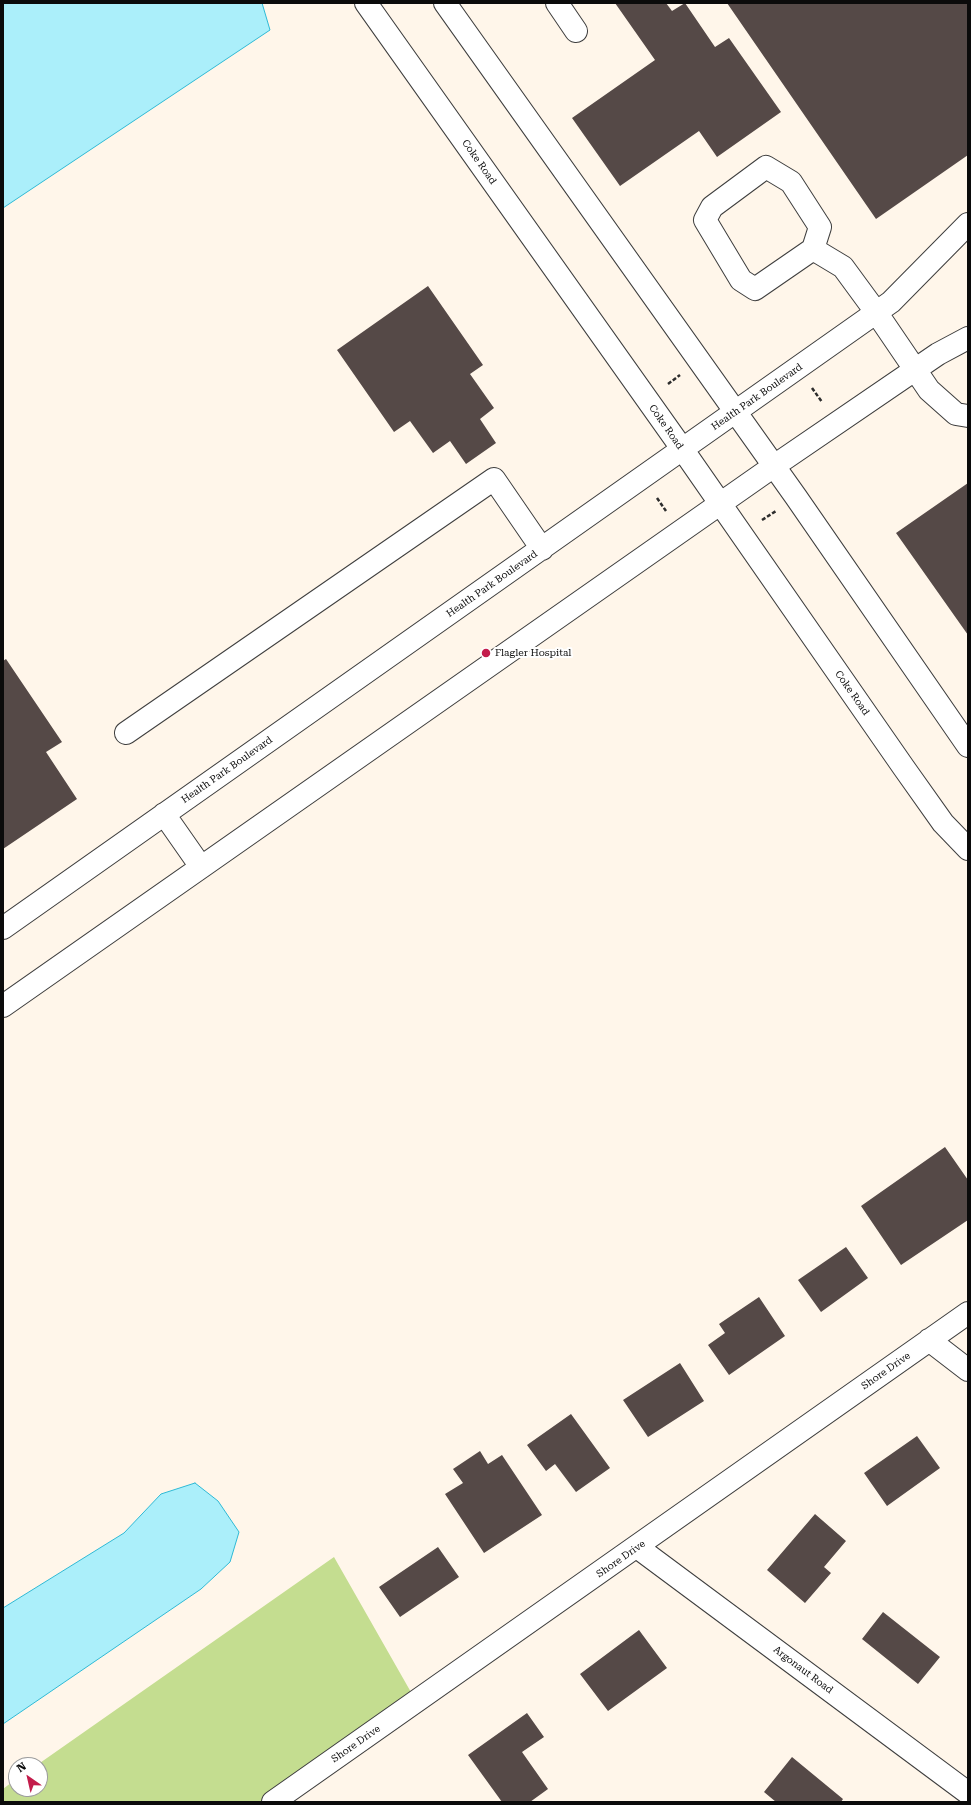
<!DOCTYPE html>
<html>
<head>
<meta charset="utf-8">
<style>
	body { margin:0 }
	#map { position:relative; width:971px; height:1805px; overflow:hidden; background:#fff6ea; font-family:"Roboto Serif",serif }
	canvas { display:block }
	.frame { position:absolute; inset:0; border:4px solid #0b0b0b; pointer-events:none }
	.north { position:absolute; left:8px; top:1757px; width:40px; height:40px; box-sizing:border-box; background:#fff; border:1px solid #9d9d9d; border-radius:50%; rotate:326deg; font-size:11px; font-weight:700; line-height:16px; text-align:center; color:#0b0b0b }
	.north::after { content:''; display:block; margin:auto; width:14px; height:18px; background:#c31c4b; clip-path:polygon(50% 0,100% 100%,50% 72%,0 100%) }
</style>
</head>
<body>
<div id="map">
<canvas width="971" height="1805"></canvas>
<div class="frame"></div>
<div class="north">N</div>
</div>
<script>
const context = document.querySelector('canvas').getContext('2d');
context.lineJoin = 'round';
function fillPath(path, color) { context.fillStyle = color; context.fill(path, 'evenodd'); }
const toPath = rows => new Path2D(rows.map(r => 'M' + r).join(''));
function strokePath(path, color, width, dash) { context.strokeStyle = color; context.lineWidth = width; context.lineCap = dash ? 'butt' : 'round'; context.setLineDash(dash || []); context.stroke(path); }
function write(font, color, halo, rows, align = 'center') {
  context.font = font + ' "Roboto Serif",serif'; context.lineWidth = 4; context.setLineDash([]); context.textBaseline = 'middle'; context.strokeStyle = halo; context.fillStyle = color; for (const [text, x, y, turn = 0] of rows) {
    context.save(); context.translate(x, y); context.rotate((+turn || 0) * Math.PI / 180); context.textAlign = isNaN(turn) ? turn : align; if (halo) context.strokeText(text, 0, 0); context.fillText(text, 0, 0); context.restore();
  }
}
fillPath(toPath([
	[334,1557,416,1701,269,1802,3,1802,3,1789,16,1779,16,1789,40,1789,40,1765,37,1765]
]), '#c4dd90');
const water = toPath([
	[3,3,262,3,270,30,3,208,3,3],
	[195,1483,218,1501,239,1532,230,1562,201,1589,3,1724,3,1608,124,1533,161,1494,195,1483]
]);
fillPath(water, '#abeffa');
strokePath(water, '#2eb9d5', 1);
fillPath(toPath([
	[615,3,666,3,672,11,685,3,715,47,729,38,781,112,717,157,699,131,620,186,572,118,655,60],
	[727,3,968,3,968,155,876,219],
	[428,286,483,365,470,374,494,408,480,419,496,443,466,464,450,441,433,453,410,421,394,432,337,350],
	[968,483,968,635,896,533],
	[6,659,62,742,46,752,77,799,3,849,3,661],
	[945,1147,968,1180,968,1220,901,1265,861,1206],
	[846,1247,868,1278,821,1312,798,1280],
	[759,1297,785,1336,729,1375,708,1345,725,1333,719,1324],
	[680,1363,704,1401,648,1437,623,1400],
	[571,1414,610,1468,576,1492,555,1464,546,1471,527,1445],
	[917,1436,940,1468,887,1506,864,1473],
	[480,1451,488,1464,502,1455,542,1515,484,1553,445,1494,463,1483,453,1469],
	[815,1514,846,1541,824,1567,831,1573,805,1603,767,1570],
	[438,1547,459,1577,400,1617,379,1587],
	[883,1612,940,1657,918,1684,862,1639],
	[639,1630,667,1668,608,1711,580,1674],
	[527,1713,544,1737,522,1752,548,1789,530,1802,502,1802,468,1755],
	[792,1757,843,1799,841,1802,776,1802,764,1792]
]), '#554947');
const minor = toPath([
	[366,3,683,450,904,768,943,823,968,849],
	[445,3,796,497,968,746],
	[557,3,576,31],
	[813,249,820,227,791,182,766,167,712,207,705,220,741,280,755,289,813,249,843,267,876,312,929,390,956,414,968,416],
	[126,733,494,479,542,549],
	[164,814,201,867],
	[3,928,891,302,968,224],
	[3,1006,774,466,938,354,968,338],
	[929,1340,968,1370],
	[637,1547,968,1793],
	[273,1802,968,1313]
]);
strokePath(minor, '#3e3e3e', 24);
strokePath(toPath([
	[668,384,680,375],
	[812,388,822,402],
	[657,498,666,511],
	[762,520,776,511]
]), '#2d2d2d', 2.5, [4, 2]);
strokePath(minor, '#fff', 22);
for (const [x, y, r, color] of [
	[486,653,5,"#c31c4b"]
]) { const dot = new Path2D(); dot.arc(x, y, r, 0, 2 * Math.PI); context.fillStyle = color; context.fill(dot); strokePath(dot, '#fff', 1.5); }
write('10px', '#0b0b0b', '#fff', [
	["Coke Road",479,162,55],
	["Health Park Boulevard",757,397,-35],
	["Coke Road",666,427,55],
	["Health Park Boulevard",492,584,-35],
	["Coke Road",852,693,55],
	["Health Park Boulevard",227,770,-35],
	["Shore Drive",886,1371,-35],
	["Shore Drive",621,1559,-35],
	["Argonaut Road",803,1670,37],
	["Shore Drive",356,1744,-35]
]);
write('10px', '#0b0b0b', '#fff', [
	["Flagler Hospital",495,653]
], 'left');
</script>
</body>
</html>
